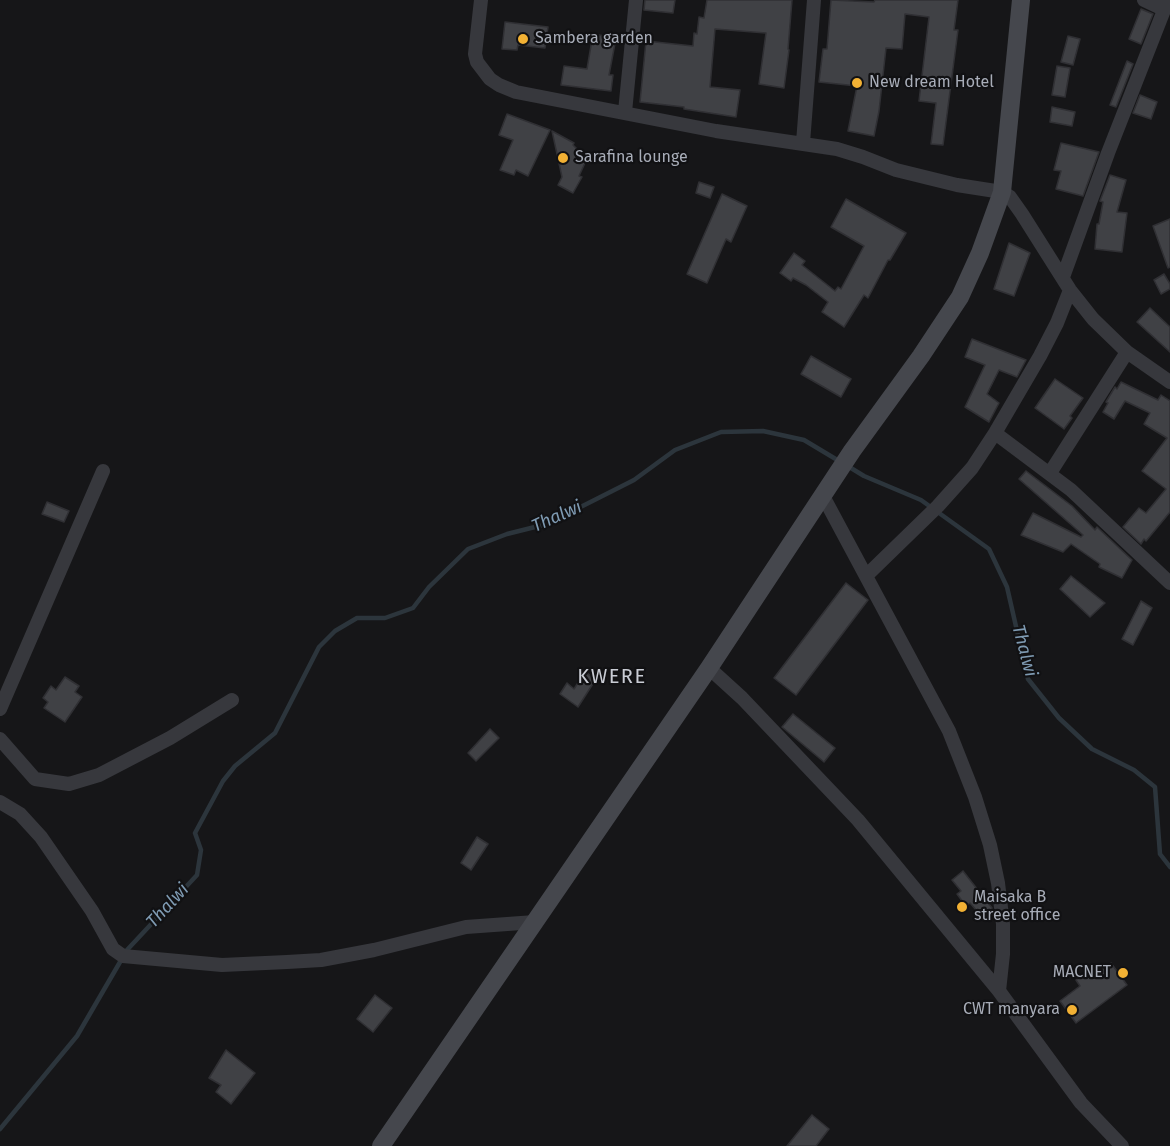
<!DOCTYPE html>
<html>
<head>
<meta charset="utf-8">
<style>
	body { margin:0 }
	canvas { display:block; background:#161618 }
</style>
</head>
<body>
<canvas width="1170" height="1146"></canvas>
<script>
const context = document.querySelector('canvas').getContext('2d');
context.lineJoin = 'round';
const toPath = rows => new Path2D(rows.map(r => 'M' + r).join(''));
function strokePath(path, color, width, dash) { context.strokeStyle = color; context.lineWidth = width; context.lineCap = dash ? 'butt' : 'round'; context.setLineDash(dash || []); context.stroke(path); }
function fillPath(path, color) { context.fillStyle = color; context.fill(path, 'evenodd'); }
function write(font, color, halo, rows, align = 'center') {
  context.font = font + ' "Fira Sans",sans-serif'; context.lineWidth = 4.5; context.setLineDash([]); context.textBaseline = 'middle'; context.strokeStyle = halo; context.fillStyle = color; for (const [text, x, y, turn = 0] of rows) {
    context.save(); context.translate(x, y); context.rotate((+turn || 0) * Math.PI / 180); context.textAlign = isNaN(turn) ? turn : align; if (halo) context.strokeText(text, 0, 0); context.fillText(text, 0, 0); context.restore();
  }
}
strokePath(toPath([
	[846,465,864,476,921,500,989,549,1007,587,1028,679,1059,718,1092,749,1134,770,1155,787,1160,854,1170,867],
	[0,1129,77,1036,127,950,197,875,201,850,195,833,223,781,235,766,275,733,319,647,335,631,357,618,385,618,413,608,429,587,468,549,507,534,547,524,634,480,675,450,721,432,763,431,804,440,839,461]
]), '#2c353c', 4.5);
const building = toPath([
	[645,0,675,0,673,13,644,10,645,0],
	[707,0,792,0,788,49,789,50,784,88,759,84,766,33,715,29,710,87,740,90,736,117,684,109,684,107,640,102,646,41,693,46,694,33,697,34,699,17,704,18,707,0],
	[831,0,874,2,875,0,958,0,954,30,958,30,943,145,931,144,936,103,919,101,929,17,905,14,902,49,886,48,879,111,874,136,848,131,857,86,819,82,823,49,827,49,831,0],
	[1141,9,1153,14,1141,44,1129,39,1141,9],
	[505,22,548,27,545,48,518,45,517,50,502,49,505,22],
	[593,34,616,38,609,75,613,75,611,91,561,85,564,66,587,69,593,34],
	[1068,36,1080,39,1073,65,1061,62,1068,36],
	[1127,61,1133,64,1116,107,1110,105,1127,61],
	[1057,66,1070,68,1065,97,1052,95,1057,66],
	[1140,95,1157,102,1151,119,1133,113,1140,95],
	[1052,107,1075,112,1072,126,1050,122,1052,107],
	[507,114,550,130,528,176,516,170,514,175,500,170,513,140,499,135,507,114],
	[552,131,574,143,573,145,585,157,585,163,579,176,582,177,573,193,558,185,562,177,552,131],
	[1061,143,1099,152,1083,196,1056,189,1061,171,1054,170,1061,143],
	[1110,175,1126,180,1117,212,1127,213,1122,252,1095,249,1097,224,1099,224,1103,202,1100,201,1110,175],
	[699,182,714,187,710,198,696,193,699,182],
	[722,194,747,206,731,242,726,239,707,283,687,274,722,194],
	[846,199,906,233,890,260,888,260,868,298,864,295,844,327,822,312,828,302,806,285,793,278,791,281,780,273,794,253,805,261,802,265,835,291,838,287,841,289,864,246,831,227,846,199],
	[1170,219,1170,267,1168,268,1153,226,1170,219],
	[1009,243,1030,253,1014,296,994,289,1009,243],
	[1164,274,1170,284,1170,289,1161,294,1154,280,1164,274],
	[1150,308,1170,327,1170,352,1137,322,1150,308],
	[972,339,1026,360,1017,377,999,370,987,394,999,403,989,422,965,407,985,365,965,357,972,339],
	[811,356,851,379,841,397,801,374,811,356],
	[1055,379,1083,398,1070,416,1072,418,1064,429,1035,408,1055,379],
	[1121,382,1158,400,1161,395,1170,401,1170,512,1146,541,1144,539,1141,544,1123,527,1139,508,1146,513,1166,489,1142,471,1167,438,1144,424,1150,413,1125,401,1114,419,1103,412,1108,403,1106,402,1115,387,1117,389,1121,382],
	[1026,471,1072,506,1095,530,1097,527,1132,560,1122,578,1099,567,1100,564,1071,544,1063,552,1021,535,1033,513,1081,537,1083,535,1019,479,1026,471],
	[47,502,69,511,64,522,42,514,47,502],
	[1071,576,1105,603,1090,617,1060,589,1071,576],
	[846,583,868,600,796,695,774,678,846,583],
	[1141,601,1152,608,1133,645,1122,639,1141,601],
	[585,672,596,679,578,707,560,694,567,683,574,689,585,672],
	[65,677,79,686,75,692,82,697,65,722,44,708,48,702,43,698,51,686,56,690,65,677],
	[793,714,835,748,824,762,782,727,793,714],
	[490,729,499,738,476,761,468,753,490,729],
	[477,837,488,844,471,870,461,863,477,837],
	[963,871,992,908,992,911,983,918,970,903,966,906,957,894,961,891,952,880,963,871],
	[1111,963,1127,985,1076,1023,1060,1001,1080,986,1076,980,1088,971,1092,977,1111,963],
	[375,995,392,1008,373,1032,357,1019,375,995],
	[226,1050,255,1073,231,1104,216,1092,221,1085,209,1078,226,1050],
	[812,1115,829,1129,816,1146,787,1146,812,1115]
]);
fillPath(building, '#404145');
strokePath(building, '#303034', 1.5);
strokePath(toPath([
	[481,0,475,54,477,62,490,79,499,85,516,92,716,131,837,149,863,157,896,170,957,185,1002,192,1010,197,1022,214,1070,290,1093,319,1127,352,1170,382],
	[1144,0,1163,9],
	[625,112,636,0],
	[803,143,814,0],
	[1063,277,1108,153,1168,0],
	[995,433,1071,490,1170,583],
	[1050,473,1127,352],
	[823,496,949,731,975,797,990,845,998,883,1003,924,1003,954,999,991],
	[867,575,938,506,972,468,995,433,1040,356,1057,323,1070,290],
	[709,668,742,698,858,820,999,991,1081,1103,1122,1146],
	[0,709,103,471],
	[0,739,35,779,69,784,99,775,170,738,232,700],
	[0,802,20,814,41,837,92,911,113,949,123,956,222,965,287,962,321,960,374,950,466,927,535,922]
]), '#37383d', 14);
strokePath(toPath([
	[381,1146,709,668,852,451,921,356,960,297,980,253,1002,192,1021,0]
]), '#45474d', 18);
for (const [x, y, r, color] of [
	[523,39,6,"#f2b134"],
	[857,83,6,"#f2b134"],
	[563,158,6,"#f2b134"],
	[962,907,6,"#f2b134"],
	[1123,973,6,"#f2b134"],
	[1072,1010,6,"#f2b134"]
]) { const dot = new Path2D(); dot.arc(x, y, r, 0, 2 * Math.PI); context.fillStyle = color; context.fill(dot); strokePath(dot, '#111113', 2); }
write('16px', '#a8adb8', '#111113', [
	["Sambera garden",535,39],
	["New dream Hotel",869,83],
	["Sarafina lounge",575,158],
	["Maisaka B",974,898],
	["street office",974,916],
	["MACNET",1111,973,"right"],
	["CWT manyara",1060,1010,"right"]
], 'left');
write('italic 18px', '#7f9bb3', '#111113', [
	["Thalwi",557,517,-24],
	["Thalwi",1024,651,75],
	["Thalwi",168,906,-47]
]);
context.letterSpacing = '1.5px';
write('20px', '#c9ccd4', '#111113', [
	["KWERE",612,677]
]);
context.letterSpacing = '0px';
</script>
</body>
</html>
